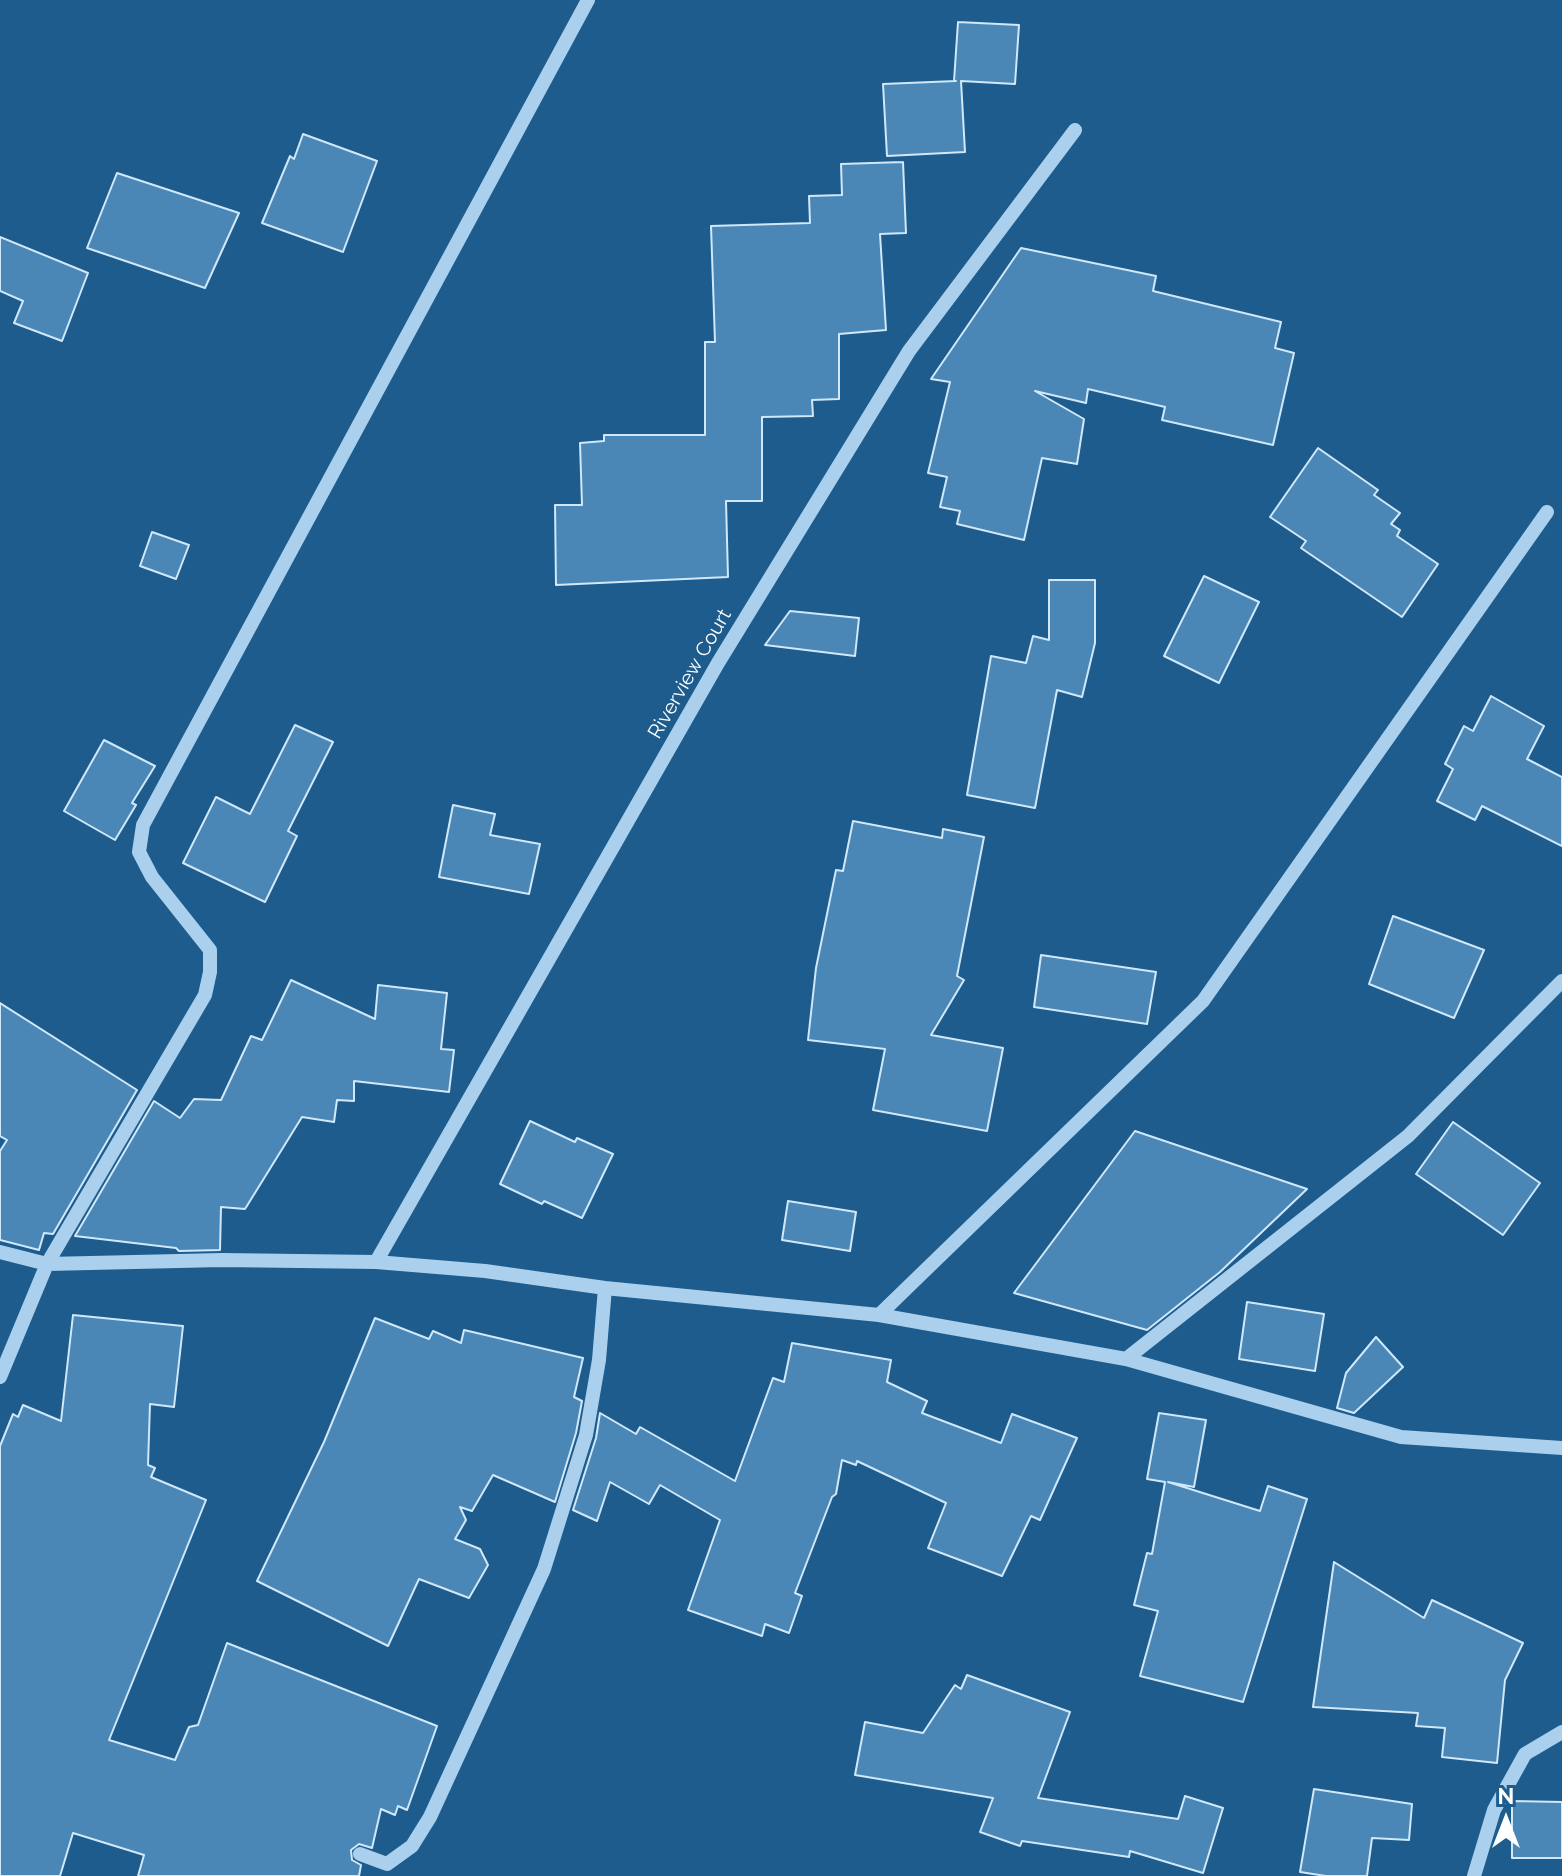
<!DOCTYPE html>
<html>
<head>
<meta charset="utf-8">
<style>
	body { margin:0 }
	#map { position:relative; width:1562px; height:1876px; overflow:hidden; background:#1d5c8d; font-family:Raleway,sans-serif }
	canvas { display:block }
	.north { position:absolute; left:1466px; top:1780px; width:80px; height:80px; -webkit-text-stroke:6px #1d5c8d; paint-order:stroke; rotate:0deg; font-size:22px; font-weight:700; line-height:32px; text-align:center; color:#fff }
	.north::after { content:''; display:block; margin:auto; width:28px; height:36px; background:#fff; clip-path:polygon(50% 0,100% 100%,50% 72%,0 100%) }
</style>
</head>
<body>
<div id="map">
<canvas width="1562" height="1876"></canvas>
<div class="north">N</div>
</div>
<script>
const context = document.querySelector('canvas').getContext('2d');
context.lineJoin = 'round';
function fillPath(path, color) { context.fillStyle = color; context.fill(path, 'evenodd'); }
const toPath = rows => new Path2D(rows.map(r => 'M' + r).join(''));
function strokePath(path, color, width, dash) { context.strokeStyle = color; context.lineWidth = width; context.lineCap = dash ? 'butt' : 'round'; context.setLineDash(dash || []); context.stroke(path); }
function write(font, color, halo, rows, align = 'center') {
  context.font = font + ' Raleway,sans-serif'; context.lineWidth = 8; context.setLineDash([]); context.textBaseline = 'middle'; context.strokeStyle = halo; context.fillStyle = color; for (const [text, x, y, turn = 0] of rows) {
    context.save(); context.translate(x, y); context.rotate((+turn || 0) * Math.PI / 180); context.textAlign = isNaN(turn) ? turn : align; if (halo) context.strokeText(text, 0, 0); context.fillText(text, 0, 0); context.restore();
  }
}
const building = toPath([
	[958,22,1019,25,1015,84,961,81,965,152,887,156,883,84,956,81,954,81,958,22],
	[303,134,377,161,343,252,262,223,290,156,294,159,303,134],
	[903,162,906,233,880,234,886,330,839,334,839,399,812,400,813,416,762,417,762,501,726,501,728,577,556,585,555,505,582,505,580,443,604,441,604,435,705,435,705,342,715,342,711,226,810,223,809,196,842,195,841,164,903,162],
	[117,173,239,213,205,288,87,248,117,173],
	[0,237,88,273,62,341,14,323,23,301,0,291,0,237],
	[1021,248,1156,276,1153,291,1281,322,1275,348,1294,353,1273,445,1162,420,1165,407,1088,389,1086,403,1035,391,1084,419,1077,464,1042,458,1024,540,957,524,960,511,940,507,947,477,928,473,950,382,931,379,1021,248],
	[1318,448,1378,490,1374,495,1400,513,1391,524,1400,530,1397,536,1438,564,1402,617,1301,548,1306,541,1270,517,1318,448],
	[152,532,189,545,176,579,140,566,152,532],
	[1204,576,1259,602,1219,683,1164,656,1204,576],
	[1049,580,1095,580,1095,643,1082,697,1057,690,1035,808,967,795,991,656,1026,663,1033,636,1049,640,1049,580],
	[790,611,859,618,855,656,765,645,790,611],
	[1491,696,1544,726,1527,759,1562,777,1562,846,1482,806,1475,820,1437,801,1453,769,1445,764,1464,726,1473,731,1491,696],
	[295,725,333,742,288,831,297,836,265,902,183,863,216,797,250,814,295,725],
	[104,740,155,766,132,803,136,805,115,840,64,811,104,740],
	[453,805,495,814,490,835,540,844,529,894,439,877,453,805],
	[853,821,942,838,943,829,984,837,957,976,964,980,931,1035,1003,1048,987,1131,873,1110,885,1049,808,1040,816,968,836,870,843,871,853,821],
	[1393,916,1484,950,1454,1018,1369,984,1393,916],
	[1041,955,1156,972,1147,1024,1034,1007,1041,955],
	[291,980,375,1019,378,985,447,993,441,1049,454,1050,449,1092,354,1081,354,1101,337,1100,334,1122,302,1117,245,1209,221,1207,220,1250,179,1251,176,1248,75,1236,154,1101,180,1118,194,1099,221,1100,251,1036,262,1040,291,980],
	[0,1003,137,1090,53,1234,44,1233,39,1250,0,1240,0,1151,7,1140,0,1136,0,1003],
	[530,1121,575,1142,577,1138,613,1154,582,1218,544,1201,542,1204,500,1184,530,1121],
	[1453,1122,1540,1183,1503,1235,1416,1174,1453,1122],
	[1135,1131,1307,1189,1220,1272,1147,1330,1014,1293,1135,1131],
	[788,1201,856,1212,850,1251,782,1240,788,1201],
	[1247,1302,1324,1314,1315,1371,1239,1359,1247,1302],
	[73,1315,183,1326,174,1407,150,1404,148,1465,155,1468,151,1477,206,1500,109,1740,175,1760,189,1727,198,1725,227,1643,437,1726,407,1810,398,1806,395,1815,381,1809,372,1848,359,1844,351,1850,352,1860,361,1865,359,1876,138,1876,144,1855,73,1833,60,1876,0,1876,0,1446,13,1414,18,1417,23,1405,61,1421,73,1315],
	[375,1318,429,1339,433,1331,461,1343,464,1330,583,1358,574,1397,582,1401,576,1433,555,1502,493,1475,472,1511,460,1507,466,1520,455,1539,480,1549,488,1565,469,1598,419,1579,388,1646,257,1581,324,1442,375,1318],
	[1376,1337,1403,1367,1354,1413,1337,1408,1346,1373,1376,1337],
	[792,1343,891,1360,887,1382,927,1401,922,1413,1001,1443,1012,1414,1077,1438,1040,1520,1031,1516,1002,1576,928,1548,946,1503,857,1461,856,1465,842,1460,836,1494,832,1497,795,1593,802,1596,789,1633,765,1624,762,1636,688,1610,720,1520,660,1485,649,1504,610,1482,597,1521,573,1510,596,1438,600,1413,636,1434,640,1427,735,1481,773,1378,784,1382,792,1343],
	[1159,1413,1206,1420,1194,1487,1168,1482,1260,1511,1268,1486,1307,1499,1243,1702,1140,1676,1158,1611,1134,1605,1147,1553,1152,1554,1165,1482,1147,1479,1159,1413],
	[1334,1562,1424,1618,1432,1600,1523,1643,1505,1680,1497,1763,1442,1757,1445,1728,1416,1726,1418,1713,1313,1707,1334,1562],
	[967,1675,1070,1712,1038,1798,1178,1819,1185,1796,1223,1808,1203,1873,1130,1851,1129,1857,1022,1841,1020,1846,980,1832,993,1798,855,1775,865,1722,923,1733,955,1685,961,1689,967,1675],
	[1314,1789,1412,1804,1409,1840,1372,1838,1367,1876,1326,1876,1300,1872,1314,1789],
	[1512,1801,1562,1802,1562,1858,1512,1858,1512,1801]
]);
fillPath(building, '#4a87b6');
strokePath(building, '#d0e8f9', 2);
strokePath(toPath([
	[0,1252,47,1264,222,1260,376,1262,485,1271,605,1288,879,1315,1126,1359,1401,1437,1562,1448],
	[376,1262,718,663,909,351,1075,130],
	[879,1315,1203,1001,1547,512],
	[1126,1359,1408,1136,1562,981],
	[0,1377,47,1264,205,995,210,972,210,950,152,877,139,852,143,825,588,0],
	[360,1854,387,1864,412,1846,430,1817,544,1569,586,1435,599,1360,605,1288],
	[1474,1876,1494,1810,1525,1754,1562,1732]
]), '#aad0ed', 14);
write('20px', '#fff', '#1d5c8d', [
	["Riverview Court",690,674,-60]
]);
</script>
</body>
</html>
